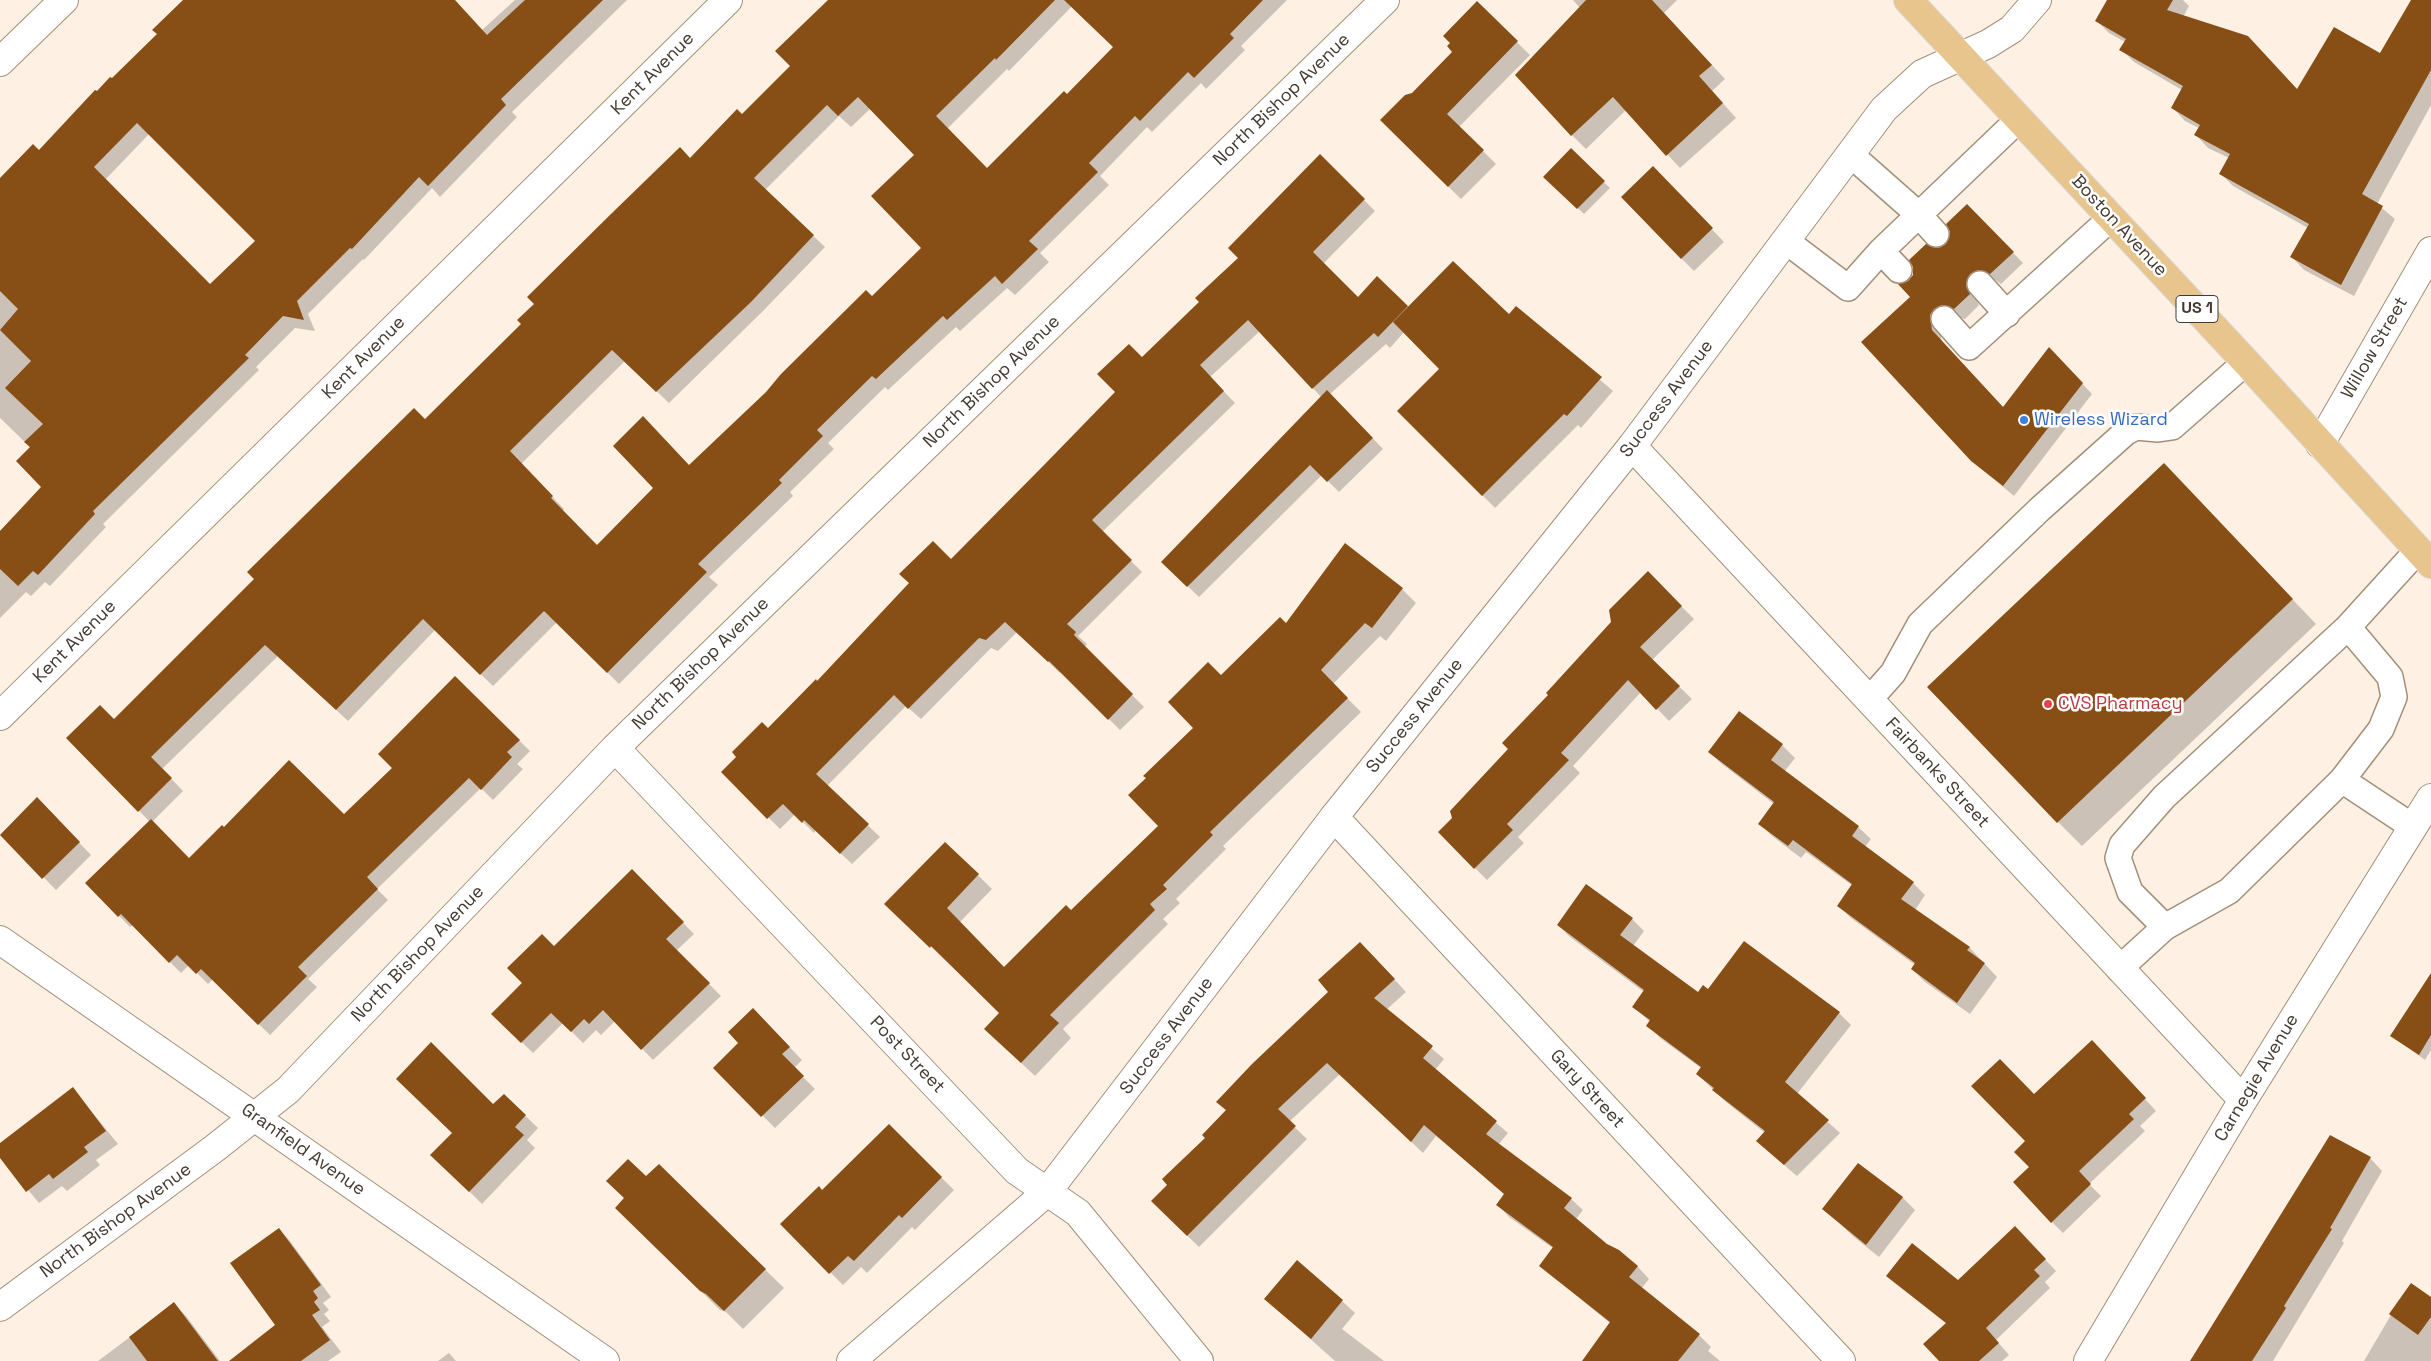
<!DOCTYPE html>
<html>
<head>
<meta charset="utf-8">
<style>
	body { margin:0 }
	canvas { display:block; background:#fef1e3 }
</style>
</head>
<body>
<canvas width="2431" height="1361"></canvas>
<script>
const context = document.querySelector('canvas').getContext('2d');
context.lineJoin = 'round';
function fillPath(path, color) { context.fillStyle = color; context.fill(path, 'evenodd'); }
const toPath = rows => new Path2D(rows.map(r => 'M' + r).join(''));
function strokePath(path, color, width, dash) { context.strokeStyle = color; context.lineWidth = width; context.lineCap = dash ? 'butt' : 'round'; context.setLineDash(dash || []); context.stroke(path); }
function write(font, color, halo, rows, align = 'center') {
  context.font = font + ' "Space Grotesk",sans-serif'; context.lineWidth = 5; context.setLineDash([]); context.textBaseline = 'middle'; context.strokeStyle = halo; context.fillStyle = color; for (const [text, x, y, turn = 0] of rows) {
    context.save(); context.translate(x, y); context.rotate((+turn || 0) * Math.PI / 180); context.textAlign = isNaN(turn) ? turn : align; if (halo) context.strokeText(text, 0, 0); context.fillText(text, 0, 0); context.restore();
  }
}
fillPath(toPath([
	[195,0,454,0,482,30,515,0,627,0,512,112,517,117,440,197,432,188,364,260,363,259,308,314,315,331,295,328,256,367,259,370,103,524,106,527,50,586,45,582,31,596,26,592,0,618,0,531,43,487,31,448,0,418,0,180,39,152],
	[149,134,256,241,210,285,105,180],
	[834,0,1078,0,1009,71,1007,69,947,129,987,170,1067,96,1115,47,1137,0,1287,0,1241,46,1245,50,1206,89,1201,83,1152,132,1147,127,1100,176,1109,185,1040,253,1049,262,1015,295,1007,288,960,331,956,327,888,390,885,387,828,443,834,449,790,492,793,496,709,577,718,585,619,684,557,622,493,686,435,630,348,721,278,656,162,769,183,791,152,822,189,860,224,829,344,816,394,768,455,678,530,751,517,764,523,769,493,800,481,788,377,889,388,900,308,979,317,987,270,1035,213,979,208,984,189,965,181,973,133,925,130,927,87,883,150,822,68,738,114,721,425,421,690,159,742,116,792,66],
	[871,108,916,155,923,248,872,298,690,466,597,546,562,511,564,509,521,464,625,361,669,403,762,312,825,247,765,190,839,116,851,127],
	[1573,0,1677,0,1664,13,1725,79,1712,91,1736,118,1680,168,1626,110,1586,149,1572,135,1580,8],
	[2109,0,2183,0,2189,6,2183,17,2298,91,2380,55,2418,0,2431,0,2431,105,2377,204,2395,219,2354,296,2304,270,2292,257,2308,228,2233,186,2220,173,2229,158,2208,148,2196,135,2199,128,2185,121,2173,108,2182,90,2134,62,2121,49,2125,42,2109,33,2097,21],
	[1477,3,1530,55,1459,127,1496,164,1461,199,1381,120,1412,95,1454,52],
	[1571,150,1610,188,1584,214,1545,177],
	[1320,156,1375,211,1323,264,1358,298,1377,278,1409,308,1509,316,1516,307,1613,391,1581,428,1578,425,1495,508,1399,411,1441,369,1404,332,1390,348,1386,344,1330,394,1383,449,1339,492,1322,475,1199,597,1162,562,1322,398,1260,331,1210,377,1235,403,1102,532,1142,572,1078,636,1087,644,1084,647,1144,707,1120,730,1061,671,1060,673,1017,632,998,651,991,648,921,719,906,706,827,786,880,837,852,864,816,830,814,833,795,814,780,829,723,772,951,560,1117,392,1142,359,1201,302,1240,258],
	[1666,181,1724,242,1694,271,1681,258],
	[1967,206,2023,263,2001,284,1995,280,1981,283,1976,291,1976,299,1979,305,1965,319,1952,315,1940,333,1942,342,2004,408,2059,359,2092,394,2014,496,1972,461,1912,297,1909,282,1939,249,1947,245],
	[2187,489,2316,624,2082,846,2058,822],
	[1648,573,1694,619,1652,660,1692,699,1669,721,1641,692,1573,766,1580,773,1518,837,1524,843,1487,880,1439,832,1453,819,1550,695,1613,622],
	[1402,589,1416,603,1386,641,1380,636,1333,684,1361,712,1223,846,1226,849,1176,899,1180,903,1163,919,1168,924,1063,1029,1071,1038,1035,1076,999,1042,1001,1013,886,904,945,843,992,889,960,922,1005,969,1071,911,1160,826,1195,728,1221,677,1286,625],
	[1782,745,1795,758,1784,772,1858,827,1871,839,1865,847,1913,883,1925,895,1915,910,1969,947,1997,977,1970,1014,1925,982,1912,969,1915,965,1851,918,1839,906,1853,886,1806,852,1801,858,1772,836,1760,824,1774,804,1722,764,1709,752],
	[37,799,91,855,56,890,1,834],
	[632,871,694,934,676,951,721,996,653,1060,615,1021,601,1035,596,1030,583,1043,563,1023,533,1053,493,1014,554,948],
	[1632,919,1644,931,1633,946,1698,994,1709,991,1839,1013,1851,1025,1797,1094,1840,1133,1797,1176,1770,1153,1765,1133,1726,1102,1697,1074,1701,1068,1660,1038,1648,1025,1650,1022,1634,1007,1644,992,1570,937,1558,925],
	[1372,955,1406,992,1386,1010,1444,1059,1435,1070,1508,1133,1498,1145,1571,1199,1583,1210,1576,1219,1607,1245,1618,1251,1638,1267,1649,1279,1641,1289,1699,1335,1711,1347,1708,1351,1720,1361,1583,1361,1611,1324,1541,1266,1554,1249,1509,1217,1498,1205,1505,1194,1436,1136,1423,1153,1340,1074,1289,1122,1307,1139,1199,1247,1152,1201,1168,1185,1226,1111,1218,1102],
	[2431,1004,2431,1050,2425,1060,2392,1036],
	[753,1009,802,1060,794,1068,815,1089,775,1128,715,1068,740,1043],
	[2103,1053,2156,1111,2140,1126,2145,1131,2089,1184,2101,1196,2063,1233,2052,1222,2031,1167,2027,1142,2034,1095],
	[73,1089,118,1144,96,1160,100,1165,67,1191,62,1186,39,1203,0,1156,0,1144],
	[504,1095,538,1128,527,1140,535,1148,482,1204,445,1167,453,1133,494,1106],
	[889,1126,954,1190,915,1230,912,1227,867,1273,861,1267,843,1285,782,1224,822,1192],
	[2370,1158,2382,1171,2342,1241,2344,1243,2273,1361,2191,1361],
	[1858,1165,1903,1198,1915,1210,1879,1257,1854,1237,1824,1209],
	[659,1166,784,1288,743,1329,726,1312,720,1310,617,1208],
	[279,1229,290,1241,331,1297,323,1303,329,1310,324,1314,330,1321,322,1327,341,1352,328,1361,231,1361,277,1325],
	[2026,1239,2056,1271,2045,1282,2050,1288,1996,1340,2009,1355,2002,1361,1940,1361,1947,1324,1888,1276,1958,1281],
	[2431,1299,2431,1361,2364,1361,2398,1303],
	[1342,1301,1355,1313,1342,1329,1384,1361,1335,1361,1279,1311],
	[174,1304,186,1316,220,1361,98,1361],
	[449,1353,456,1361,438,1361]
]), '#0003');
fillPath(toPath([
	[183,0,455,0,487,35,525,0,603,0,501,99,506,105,428,186,419,177,352,249,350,248,297,301,304,320,283,316,245,355,249,358,93,511,95,514,38,575,33,571,18,586,0,569,0,531,41,487,16,461,30,447,24,442,43,424,5,388,31,361,0,330,18,309,0,291,0,178,33,144,39,150,95,90,97,91,110,77,112,78,157,34,152,30],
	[137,123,255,241,210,284,94,167],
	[828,0,1055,0,996,60,995,58,936,116,987,168,1064,91,1067,94,1113,47,1064,0,1263,0,1230,34,1234,38,1194,78,1188,72,1140,121,1135,116,1089,163,1098,172,1029,241,1038,249,1002,284,995,276,947,320,943,316,876,379,872,376,817,430,823,436,779,480,782,483,698,564,707,572,607,673,544,611,480,675,423,619,336,710,265,645,151,757,172,778,138,812,66,738,100,705,114,719,254,579,247,572,414,408,425,419,521,324,517,320,534,304,527,297,612,213,680,147,690,158,737,109,742,114,790,66,775,51],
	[858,97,914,155,871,196,921,248,872,296,866,290,781,374,766,392,689,465,643,416,613,446,653,488,597,545,551,498,553,496,510,451,612,350,656,392,751,302,814,235,754,178,827,105,838,116],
	[1586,0,1652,0,1712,65,1699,76,1723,103,1666,156,1613,97,1571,136,1515,75],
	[2107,0,2173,0,2167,10,2248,36,2297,89,2334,27,2380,53,2411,0,2431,0,2431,70,2362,194,2383,206,2341,285,2290,257,2309,224,2219,174,2230,154,2194,135,2200,125,2171,108,2183,86,2119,50,2126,39,2095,21],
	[1477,1,1518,41,1447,114,1484,150,1448,187,1380,120,1405,95,1412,93,1452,52,1447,46,1450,43,1443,36],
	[1571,148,1605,181,1577,209,1543,177],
	[1320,154,1365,199,1313,252,1358,297,1377,276,1408,306,1378,337,1374,333,1312,389,1248,320,1200,365,1224,391,1092,520,1132,560,1067,624,1076,632,1074,635,1133,694,1108,720,1049,661,1048,662,1005,622,986,640,979,638,908,709,894,695,816,774,869,824,840,854,804,820,802,823,783,804,767,819,721,772,736,757,732,752,762,722,768,728,816,679,817,681,909,583,899,574,933,541,951,559,1046,463,1115,392,1097,374,1129,344,1142,357,1199,302,1195,298,1238,258,1228,248],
	[1653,166,1713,228,1681,259,1621,197],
	[1967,204,2014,252,1990,274,1978,270,1970,274,1966,286,1970,294,1954,309,1942,305,1934,309,1930,315,1932,330,2003,407,2049,347,2083,383,2003,486,1971,461,1861,342,1910,297,1898,284,1908,281,1913,275,1913,267,1909,260,1926,244,1938,248,1946,244,1950,232,1946,224],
	[1453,261,1509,314,1516,306,1602,377,1567,416,1564,414,1482,496,1397,411,1439,369,1393,322],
	[1327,390,1373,438,1327,482,1310,465,1187,587,1161,562],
	[2164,463,2293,599,2057,823,1927,687],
	[1345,543,1403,588,1372,628,1365,623,1321,670,1348,698,1210,832,1213,835,1163,885,1167,889,1150,904,1155,910,1050,1015,1059,1023,1021,1063,984,1029,999,1013,931,946,930,948,884,904,945,842,979,874,947,908,1004,967,1066,905,1071,910,1158,826,1128,795,1146,778,1143,776,1193,728,1168,702,1208,662,1221,675,1280,617,1286,623],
	[1648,571,1682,606,1640,647,1680,686,1656,710,1628,680,1561,753,1569,760,1507,824,1513,830,1474,869,1438,832,1452,818,1450,811,1508,749,1502,743,1548,695,1546,693,1611,622,1609,610],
	[455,676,520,740,507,752,512,757,481,790,469,778,367,877,378,889,298,967,307,976,258,1025,201,969,196,974,177,955,169,963,121,914,118,917,85,883,151,819,189,858,222,825,224,827,289,760,344,814,392,768,378,754],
	[1739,711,1783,744,1771,760,1859,826,1852,836,1914,882,1901,899,1970,947,1967,950,1985,963,1957,1003,1911,969,1915,963,1837,906,1852,884,1793,840,1788,846,1758,824,1774,802,1708,752],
	[37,797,80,842,42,879,0,835],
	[632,869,684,922,666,939,710,983,641,1050,603,1010,589,1024,584,1019,571,1032,551,1013,521,1043,491,1014,522,983,507,968,542,934,554,946],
	[1586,884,1633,918,1620,935,1698,992,1703,985,1708,989,1744,941,1840,1012,1785,1082,1829,1120,1784,1165,1756,1141,1765,1131,1712,1090,1714,1088,1696,1074,1701,1067,1646,1026,1650,1020,1632,1007,1644,990,1557,925],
	[1360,942,1395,979,1374,998,1433,1046,1423,1058,1497,1121,1486,1134,1572,1198,1564,1208,1607,1244,1619,1250,1638,1266,1629,1277,1700,1334,1678,1361,1582,1361,1610,1322,1539,1266,1553,1247,1496,1205,1504,1194,1424,1125,1411,1142,1327,1063,1278,1109,1296,1126,1187,1236,1151,1201,1167,1185,1162,1179,1205,1138,1202,1135,1226,1110,1216,1102,1252,1064,1328,992,1318,980],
	[2431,973,2431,1035,2419,1055,2390,1036],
	[753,1008,790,1047,782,1054,804,1076,761,1117,713,1068,738,1043,728,1032],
	[2092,1040,2146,1098,2129,1114,2134,1119,2079,1171,2091,1184,2051,1223,2013,1182,2029,1167,2014,1152,2025,1141,1971,1086,2000,1059,2034,1094],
	[431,1042,493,1104,504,1094,526,1115,515,1127,524,1135,469,1192,430,1155,452,1133,396,1079],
	[73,1087,106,1131,84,1147,88,1152,53,1179,49,1174,26,1192,0,1158,0,1143],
	[889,1124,942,1177,902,1218,899,1215,854,1261,848,1256,829,1274,780,1224,819,1186,822,1190],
	[2330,1135,2371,1157,2330,1228,2332,1229,2284,1306,2286,1308,2252,1361,2190,1361],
	[628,1159,646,1176,659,1164,766,1269,724,1311,706,1294,700,1291,615,1208,624,1198,606,1181],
	[1858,1163,1903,1197,1866,1245,1822,1209],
	[2015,1226,2046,1259,2034,1270,2040,1276,1986,1328,1999,1343,1979,1361,1939,1361,1923,1344,1946,1323,1886,1276,1912,1243,1958,1280],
	[279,1228,321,1285,313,1291,318,1298,314,1302,320,1310,312,1315,330,1340,301,1361,229,1361,275,1325,230,1263],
	[1297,1260,1343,1300,1311,1339,1264,1299],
	[2411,1283,2431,1297,2431,1317,2418,1335,2389,1314],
	[174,1302,218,1361,147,1361,129,1337]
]), '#874e16');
const service = toPath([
	[1850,154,1918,214,1936,234],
	[1786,241,1848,288,1881,251],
	[1899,270,1881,251,2019,119],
	[1980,284,2007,314],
	[1944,319,1969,347,2111,218],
	[2348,627,2418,550],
	[1869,700,1893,673,1920,624,2040,509,2126,432,2136,427,2158,429,2172,427,2246,362],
	[2342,780,2413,827],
	[2119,969,2165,927,2229,891,2342,780,2381,729,2394,697,2390,677,2348,627,2164,797,2122,845,2118,858,2130,892,2165,927]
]);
const minor = toPath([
	[0,62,64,0],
	[2320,444,2431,251],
	[1632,446,2243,1100],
	[0,716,728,0],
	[615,748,1017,1171,1078,1213,1199,1361],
	[1334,817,1841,1361],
	[0,940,605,1361],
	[0,1307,215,1148,288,1090,615,748,1385,0],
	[2088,1361,2243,1100,2431,798]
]);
const tertiary = toPath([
	[851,1361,1047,1192,1334,817,1632,446,1884,109,1922,74,1988,44,2012,29,2037,0]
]);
const primary = toPath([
	[1908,0,2246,362,2431,564]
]);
strokePath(service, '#a28f79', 28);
strokePath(minor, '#a28f79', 30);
strokePath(tertiary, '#a28f79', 30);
strokePath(primary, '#d9d8d6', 30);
strokePath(service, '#fff', 25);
strokePath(minor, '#fff', 28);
strokePath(tertiary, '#fff', 28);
strokePath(primary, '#e8c58c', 28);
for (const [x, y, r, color] of [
	[2024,420,5,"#3f7fe0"],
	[2048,704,5,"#e0444e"]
]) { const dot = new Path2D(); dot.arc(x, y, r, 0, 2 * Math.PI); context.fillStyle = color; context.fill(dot); strokePath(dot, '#fff', 2); }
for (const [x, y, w] of [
	[2197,309,42]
]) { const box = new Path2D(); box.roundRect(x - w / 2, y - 13.5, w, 27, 4); context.fillStyle = '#fff'; context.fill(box); strokePath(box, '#433a31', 1); }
write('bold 16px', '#433a31', null, [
	["US 1",2197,309]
]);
write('18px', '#433a31', '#fff', [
	["Kent Avenue",653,74,-45],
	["North Bishop Avenue",1282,100,-44],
	["Boston Avenue",2119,226,47],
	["Willow Street",2375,348,-60],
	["Kent Avenue",364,358,-45],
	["North Bishop Avenue",992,382,-44],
	["Success Avenue",1667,399,-53],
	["Kent Avenue",75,642,-45],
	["North Bishop Avenue",701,664,-44],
	["Success Avenue",1415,716,-51],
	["Fairbanks Street",1937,773,47],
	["North Bishop Avenue",418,954,-46],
	["Success Avenue",1167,1036,-53],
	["Post Street",907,1055,46],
	["Carnegie Avenue",2257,1078,-59],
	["Gary Street",1587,1089,47],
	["Granfield Avenue",303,1150,35],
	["North Bishop Avenue",116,1221,-36]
]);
write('18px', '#366cbe', '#fff', [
	["Wireless Wizard",2034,420]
], 'left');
write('18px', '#be3a42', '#fff', [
	["CVS Pharmacy",2058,704]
], 'left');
</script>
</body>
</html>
